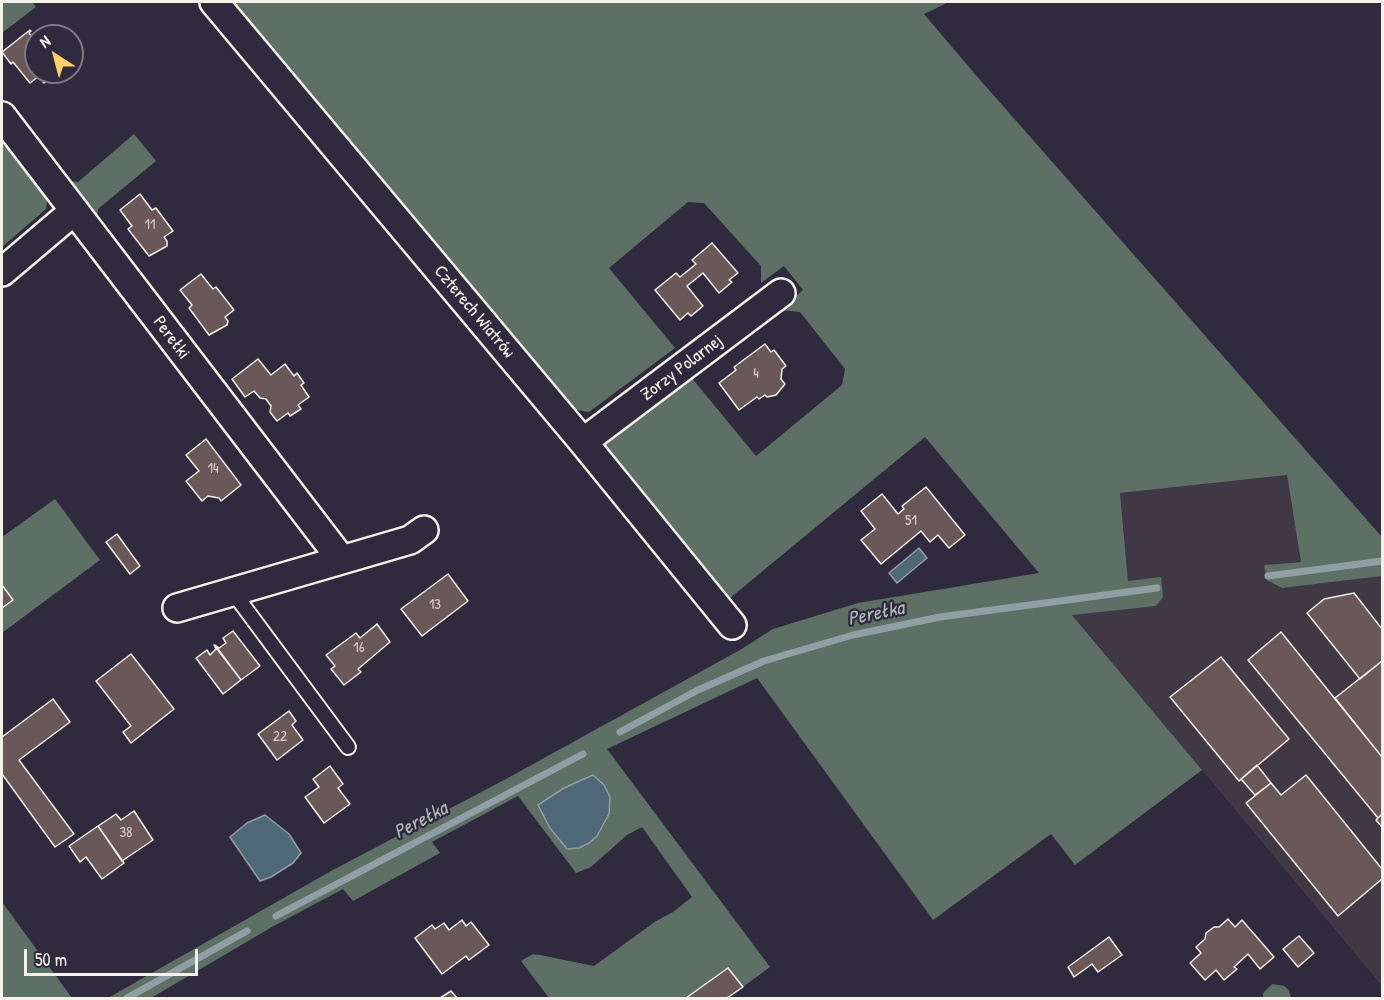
<!DOCTYPE html>
<html>
<head>
<meta charset="utf-8">
<style>
	body { margin:0 }
	#map { position:relative; width:1384px; height:1000px; overflow:hidden; background:#2f2a3d; font-family:"Patrick Hand",sans-serif }
	canvas { display:block }
	.frame { position:absolute; inset:0; border:3px solid #f4f1e8; pointer-events:none }
	.north { position:absolute; left:24px; top:24px; width:60px; height:60px; box-sizing:border-box; background:#2f2a3d; border:2px solid #7e7a81; border-radius:50%; rotate:324deg; font-size:16px; font-weight:700; line-height:24px; text-align:center; color:#f4f1e8 }
	.north::after { content:''; display:block; margin:auto; width:21px; height:27px; background:#ffd166; clip-path:polygon(50% 0,100% 100%,50% 72%,0 100%) }
	.scale { position:absolute; left:24px; top:949px; width:174px; height:27px; box-sizing:border-box; border:3px solid #f4f1e8; border-top:0; padding-left:8px; font-size:18px; line-height:21px; white-space:nowrap; color:#f4f1e8; -webkit-text-stroke:4px #2f2a3d; paint-order:stroke }
</style>
</head>
<body>
<div id="map">
<canvas width="1384" height="1000"></canvas>
<div class="frame"></div>
<div class="north">N</div>
<div class="scale">50 m</div>
</div>
<script>
const context = document.querySelector('canvas').getContext('2d');
context.lineJoin = 'round';
function fillPath(path, color) { context.fillStyle = color; context.fill(path, 'evenodd'); }
const toPath = rows => new Path2D(rows.map(r => 'M' + r).join(''));
function strokePath(path, color, width, dash) { context.strokeStyle = color; context.lineWidth = width; context.lineCap = dash ? 'butt' : 'round'; context.setLineDash(dash || []); context.stroke(path); }
function write(font, color, halo, rows, align = 'center') {
  context.font = font + ' "Patrick Hand",sans-serif'; context.lineWidth = 4.5; context.setLineDash([]); context.textBaseline = 'middle'; context.strokeStyle = halo; context.fillStyle = color; for (const [text, x, y, turn = 0] of rows) {
    context.save(); context.translate(x, y); context.rotate((+turn || 0) * Math.PI / 180); context.textAlign = isNaN(turn) ? turn : align; if (halo) context.strokeText(text, 0, 0); context.fillText(text, 0, 0); context.restore();
  }
}
fillPath(toPath([
	[1287,475,1301,562,1264,565,1282,588,1382,576,1382,986,1072,614,1156,606,1128,581,1120,493]
]), '#413845');
fillPath(toPath([
	[2,2,32,2,36,7,2,33],
	[223,2,949,2,924,14,974,73,1382,537,1382,576,1282,588,1267,580,1264,565,1301,562,1287,475,1120,493,1128,581,1161,577,1163,597,1156,606,1072,615,1202,770,1075,865,1051,834,933,920,757,678,607,749,770,967,743,987,728,968,686,998,549,998,521,961,533,954,540,955,594,966,656,921,673,912,692,897,642,827,627,835,591,867,576,873,518,796,432,842,440,853,353,901,343,889,272,927,151,998,108,998,331,871,506,779,740,650,773,629,858,603,1039,573,925,437,724,603,602,452,604,442,691,377,756,456,842,385,845,369,800,312,780,310,803,290,784,266,761,283,761,266,704,203,688,202,609,268,675,348,589,412,563,408],
	[2,133,48,194,46,209,2,247],
	[134,134,156,161,98,209,98,219,64,180,78,182],
	[55,499,100,560,2,633,2,537],
	[2,902,72,998,2,998],
	[1272,984,1284,986,1289,990,1291,998,1263,998,1263,993]
]), '#5e6f66');
const water = toPath([
	[919,548,927,558,897,583,889,573,919,548],
	[593,775,604,785,610,797,609,814,597,836,589,843,579,848,567,849,550,828,538,805,564,788,593,775],
	[265,815,289,834,301,853,293,863,271,877,260,881,230,837,247,823,265,815]
]);
fillPath(water, '#4f6878');
strokePath(water, '#919fa5', 1.5);
strokePath(toPath([
	[1268,576,1382,561],
	[620,732,698,690,764,661,853,635,940,617,1157,588],
	[276,916,583,754],
	[127,998,247,931]
]), '#919fa5', 7);
const building = toPath([
	[30,30,31,31,29,33,36,42,36,72,58,72,44,83,39,76,30,83,13,62,11,64,2,52,30,30],
	[140,194,152,210,156,208,173,231,164,237,167,241,167,246,149,256,128,229,132,226,120,210,140,194],
	[712,243,738,273,729,280,732,282,719,293,703,273,687,286,703,306,691,316,688,313,680,320,655,290,676,273,680,277,696,264,692,260,712,243],
	[201,274,213,289,216,287,234,310,225,317,228,321,227,325,209,335,189,308,192,305,180,290,201,274],
	[765,344,771,352,774,350,786,366,782,369,781,379,785,384,776,395,767,397,765,395,759,399,757,397,739,410,719,383,736,370,734,367,765,344],
	[258,359,271,375,285,364,294,376,297,373,304,383,301,385,309,397,298,405,301,409,290,416,288,413,277,421,270,412,271,406,266,399,260,398,254,391,245,397,232,379,258,359],
	[206,439,241,485,221,501,219,498,208,496,202,501,186,481,199,471,186,455,206,439],
	[926,487,965,535,949,548,938,535,930,542,921,531,881,564,861,540,875,529,861,511,882,494,898,514,904,509,902,506,926,487],
	[117,534,140,566,130,574,106,542,117,534],
	[448,574,468,601,422,636,401,609,448,574],
	[2,585,13,600,2,608,2,585],
	[1354,593,1382,629,1382,661,1360,679,1307,613,1324,599,1354,593],
	[377,624,390,642,358,669,361,672,344,685,331,669,335,666,326,655,356,633,360,638,377,624],
	[233,631,260,666,241,680,215,645,219,648,226,643,223,638,233,631],
	[1281,632,1382,757,1382,814,1378,818,1248,660,1281,632],
	[214,645,241,680,223,694,196,658,207,650,210,655,216,649,214,645],
	[131,654,174,709,131,743,123,732,131,726,96,681,131,654],
	[1221,657,1289,739,1239,781,1170,697,1221,657],
	[1382,661,1382,757,1335,698,1382,661],
	[53,699,70,722,19,760,74,834,55,847,2,774,2,737,53,699],
	[289,711,296,721,292,725,303,740,277,760,258,734,289,711],
	[1257,765,1271,783,1255,795,1241,779,1257,765],
	[330,766,343,784,338,788,350,804,324,823,305,797,319,787,313,779,330,766],
	[1306,775,1382,869,1382,879,1338,916,1246,803,1271,783,1281,795,1306,775],
	[134,811,153,840,122,861,98,826,116,814,121,820,134,811],
	[1382,814,1382,827,1376,820,1382,814],
	[98,826,124,863,102,879,86,857,80,862,69,846,98,826],
	[1228,919,1235,927,1242,920,1274,957,1260,969,1248,954,1234,967,1237,969,1224,980,1216,970,1205,980,1190,963,1201,953,1196,947,1205,939,1206,933,1214,927,1219,927,1228,919],
	[462,920,466,926,471,922,489,945,469,960,466,956,442,974,415,938,432,925,435,929,444,923,449,930,462,920],
	[1299,936,1314,953,1298,967,1283,949,1299,936],
	[1109,937,1122,955,1098,972,1092,964,1074,977,1068,967,1109,937],
	[728,968,743,987,727,998,686,998,728,968],
	[451,991,457,998,440,998,451,991]
]);
fillPath(building, '#6a5758');
strokePath(building, '#f4f1e8', 1.5);
const lane = toPath([
	[233,592,348,747]
]);
const street = toPath([
	[214,2,583,442,732,625],
	[2,116,341,559],
	[2,272,74,211],
	[583,442,781,293],
	[177,608,410,540,424,530]
]);
strokePath(lane, '#f4f1e8', 18);
strokePath(street, '#f4f1e8', 32);
strokePath(lane, '#2f2a3d', 14);
strokePath(street, '#2f2a3d', 27);
write('15px', '#d2cac4', null, [
	["11",150,225],
	["4",756,374],
	["14",213,469],
	["51",911,521],
	["13",435,605],
	["16",359,648],
	["22",280,737],
	["38",126,833]
]);
write('18px', '#f4f1e8', '#2f2a3d', [
	["Czterech Wiatrów",474,312,50],
	["Perełki",171,338,53],
	["Zorzy Polarnej",682,368,-37]
]);
write('italic 20px', '#b2babb', '#2f2a3d', [
	["Perełka",876,614,-12],
	["Perełka",421,821,-28]
]);
</script>
</body>
</html>
